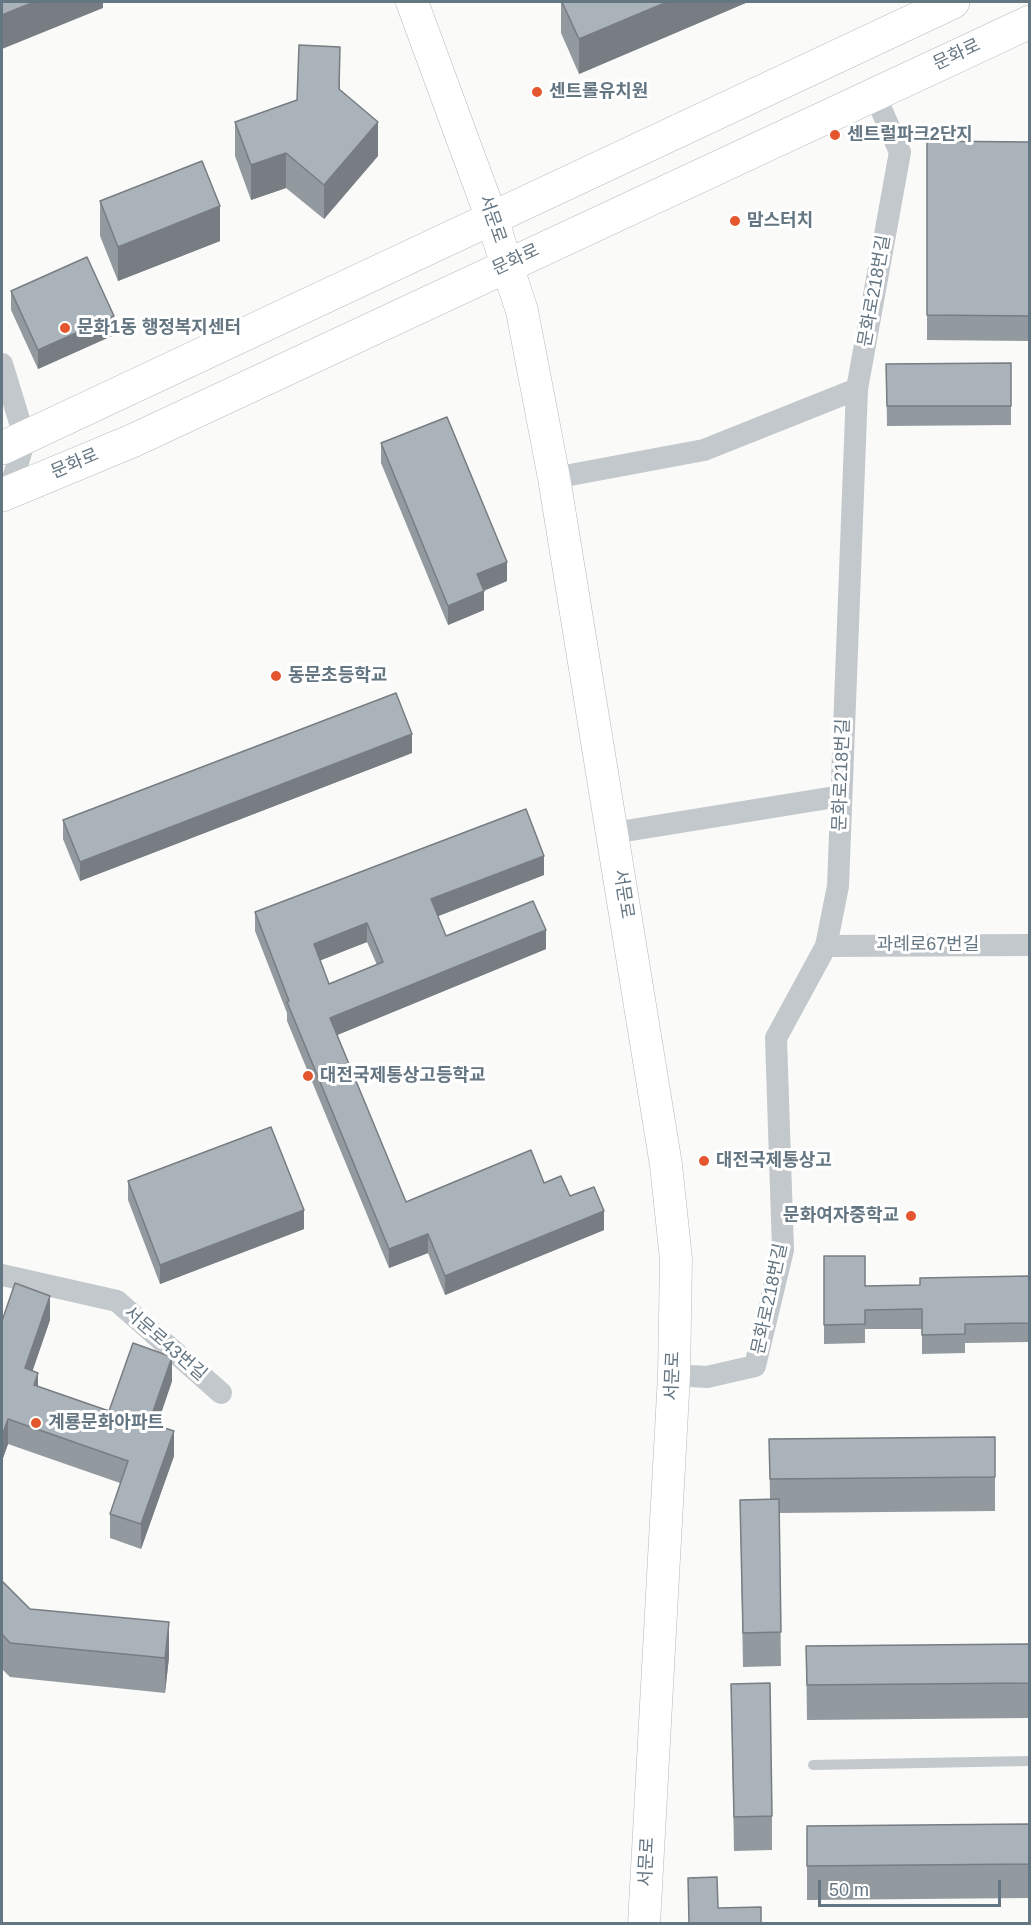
<!DOCTYPE html>
<meta charset="utf-8">
<style>
body{margin:0}
#map{position:relative;width:1031px;height:1925px;overflow:hidden;background:#fafaf8;font-family:Arial,sans-serif}
canvas{display:block}
.frame{position:absolute;inset:0;border:3px solid #657683;pointer-events:none}
.scale{position:absolute;left:818px;top:1880px;width:183px;height:27px;box-sizing:border-box;border:3px solid #657683;border-top:0;padding-left:8px;font-size:18px;line-height:21px;white-space:nowrap;color:#657683;-webkit-text-stroke:4px #fff;paint-order:stroke}
</style>
<div id="map">
<canvas width="1031" height="1925"></canvas>
<div class="frame"></div>
<div class="scale">50 m</div>
</div>
<script>
const ctx = document.querySelector('canvas').getContext('2d');
ctx.lineJoin = 'round';
function stroke(path, color, width, dash) {
  ctx.strokeStyle = color;
  ctx.lineWidth = width;
  ctx.lineCap = dash ? 'butt' : 'round';
  ctx.setLineDash(dash || []);
  ctx.stroke(path);
}
function fill(path, color) {
  ctx.fillStyle = color;
  ctx.fill(path, 'evenodd');
}
function label(font, color, halo, rows, align = 'center') {
  ctx.font = font + ' Arial,"Noto Sans KR",sans-serif';
  ctx.lineWidth = 6;
  ctx.setLineDash([]);
  ctx.textBaseline = 'middle';
  ctx.strokeStyle = halo;
  ctx.fillStyle = color;
  for (const [text, x, y, turn = 0] of rows) {
    ctx.save();
    ctx.translate(x, y);
    ctx.rotate((+turn || 0) * Math.PI / 180);
    ctx.textAlign = isNaN(turn) ? turn : align;
    if (halo) ctx.strokeText(text, 0, 0);
    ctx.fillText(text, 0, 0);
    ctx.restore();
  }
}
const secondary = new Path2D(`
 M 412,2 L 492,219 L 522,311 L 554,478 L 666,1165 L 676,1259 L 674,1375 L 644,1924`);
const primary = new Path2D(`
 M 2,448 L 953,2
 M 2,495 L 132,441 L 1030,22`);
stroke(secondary, '#b3babf', 33);
stroke(primary, '#b5babe', 34);
stroke(new Path2D(`
 M 813,1765 L 1030,1761`), '#c3c8cc', 10);
stroke(new Path2D(`
 M 2,364 L 25,439 L 9,492
 M 554,478 L 704,450 L 857,389
 M 613,833 L 841,796
 M 826,946 L 1030,945
 M 2,1275 L 117,1301 L 221,1393
 M 674,1375 L 707,1377 L 755,1366 L 783,1250 L 776,1038 L 826,946 L 838,886 L 857,389 L 900,152 L 874,93`), '#c3c8cc', 22);
stroke(secondary, '#fff', 32);
stroke(primary, '#fff', 33);
fill(new Path2D(`
 M 561,2 L 748,2 L 579,74 L 561,33 Z
 M 340,90 L 378,156 L 324,219 L 286,188 L 251,200 L 235,156 L 235,122 Z
 M 927,141 L 1029,142 L 1029,341 L 927,340 Z
 M 100,201 L 220,241 L 118,281 L 100,236 Z
 M 11,291 L 114,335 L 38,369 L 11,310 Z
 M 1011,363 L 1011,425 L 887,426 L 886,364 Z
 M 381,443 L 507,581 L 484,591 L 484,610 L 448,625 L 381,463 Z
 M 412,753 L 80,881 L 63,839 L 63,820 Z
 M 544,875 L 437,916 L 446,936 L 546,949 L 337,1035 L 406,1202 L 544,1183 L 570,1196 L 604,1230 L 445,1295 L 428,1253 L 389,1268 L 287,1021 L 287,1013 L 255,931 L 255,912 ZM 367,942 L 377,965 L 329,984 L 320,960 Z
 M 128,1181 L 304,1229 L 160,1284 L 128,1200 Z
 M 824,1256 L 865,1286 L 920,1285 L 1029,1276 L 1029,1342 L 965,1343 L 965,1353 L 922,1354 L 922,1329 L 865,1329 L 865,1343 L 824,1344 Z
 M 50,1320 L 32,1371 L 38,1387 L 109,1411 L 172,1381 L 157,1426 L 174,1456 L 141,1549 L 110,1538 L 110,1514 L 120,1483 L 8,1444 L 2,1461 L 2,1321 Z
 M 995,1437 L 995,1511 L 779,1513 L 781,1666 L 743,1667 L 740,1500 L 770,1499 L 769,1439 Z
 M 2,1581 L 30,1609 L 169,1657 L 165,1693 L 10,1677 L 2,1669 Z
 M 1029,1644 L 1029,1718 L 807,1720 L 806,1646 Z
 M 731,1684 L 772,1816 L 772,1850 L 734,1851 Z
 M 1029,1824 L 1029,1898 L 807,1900 L 807,1826 Z`), '#929a9f');
fill(new Path2D(`
 M 34,2 L 103,2 L 103,8 L 2,49 L 2,15 Z
 M 667,2 L 748,2 L 579,74 L 579,39 Z
 M 340,47 L 340,81 L 339,124 L 339,89 Z
 M 378,122 L 378,156 L 324,219 L 324,185 Z
 M 286,153 L 286,188 L 251,200 L 251,165 Z
 M 220,206 L 220,241 L 118,281 L 118,247 Z
 M 114,316 L 114,335 L 38,369 L 38,350 Z
 M 507,562 L 507,581 L 477,593 L 477,574 Z
 M 484,591 L 484,610 L 448,625 L 448,606 Z
 M 412,734 L 412,753 L 80,881 L 80,862 Z
 M 544,856 L 544,875 L 431,919 L 431,899 Z
 M 367,923 L 367,942 L 314,963 L 314,944 Z
 M 546,930 L 546,949 L 330,1038 L 330,1018 Z
 M 304,1210 L 304,1229 L 160,1284 L 160,1265 Z
 M 604,1211 L 604,1230 L 445,1295 L 445,1276 Z
 M 428,1234 L 428,1253 L 389,1268 L 389,1249 Z
 M 50,1296 L 50,1320 L 25,1393 L 25,1368 Z
 M 172,1357 L 172,1381 L 149,1448 L 149,1423 Z
 M 38,1373 L 38,1398 L 34,1385 Z
 M 8,1419 L 8,1444 L 2,1461 L 2,1436 Z
 M 174,1431 L 174,1456 L 141,1549 L 141,1524 Z
 M 169,1622 L 169,1657 L 165,1693 L 165,1658 Z`), '#777d82');
const building = new Path2D(`
 M 2,2 L 34,2 L 2,15 Z
 M 562,2 L 667,2 L 579,39 Z
 M 299,45 L 340,47 L 339,89 L 378,122 L 324,185 L 286,153 L 251,165 L 235,122 L 297,100 Z
 M 927,141 L 1029,142 L 1029,316 L 927,315 Z
 M 202,161 L 220,206 L 118,247 L 100,201 Z
 M 87,257 L 114,316 L 38,350 L 11,291 Z
 M 1011,363 L 1011,406 L 887,406 L 886,364 Z
 M 447,417 L 507,562 L 477,574 L 484,591 L 448,606 L 381,443 Z
 M 396,693 L 412,734 L 80,862 L 63,820 Z
 M 526,809 L 544,856 L 431,899 L 446,936 L 533,901 L 546,930 L 330,1018 L 406,1202 L 531,1150 L 544,1183 L 561,1176 L 570,1196 L 594,1187 L 604,1211 L 445,1276 L 428,1234 L 389,1249 L 287,1002 L 289,1001 L 255,912 ZM 367,923 L 383,962 L 329,984 L 314,944 Z
 M 271,1127 L 304,1210 L 160,1265 L 128,1181 Z
 M 824,1256 L 865,1256 L 865,1286 L 920,1285 L 920,1278 L 1029,1276 L 1029,1323 L 965,1324 L 965,1334 L 922,1335 L 922,1309 L 865,1310 L 865,1324 L 824,1325 Z
 M 15,1283 L 50,1296 L 25,1368 L 38,1373 L 34,1385 L 109,1411 L 133,1343 L 172,1357 L 149,1423 L 174,1431 L 141,1524 L 110,1514 L 128,1461 L 8,1419 L 2,1436 L 2,1321 Z
 M 995,1437 L 995,1477 L 770,1479 L 769,1439 Z
 M 779,1499 L 781,1632 L 743,1633 L 740,1500 Z
 M 2,1581 L 30,1609 L 169,1622 L 165,1658 L 10,1643 L 2,1634 Z
 M 1029,1644 L 1029,1683 L 807,1685 L 806,1646 Z
 M 770,1683 L 772,1816 L 734,1817 L 731,1684 Z
 M 1029,1824 L 1029,1864 L 807,1866 L 807,1826 Z
 M 717,1877 L 718,1908 L 761,1907 L 761,1923 L 689,1923 L 688,1878 Z`);
fill(building, '#aab3b9');
stroke(building, '#777d82', 1.5);
for (const [x, y, r, color] of [
 [537,92,6,"#e4572e"],
 [835,135,6,"#e4572e"],
 [735,221,6,"#e4572e"],
 [65,328,6,"#e4572e"],
 [276,676,6,"#e4572e"],
 [308,1076,6,"#e4572e"],
 [704,1161,6,"#e4572e"],
 [911,1216,6,"#e4572e"],
 [36,1423,6,"#e4572e"]
]) {
  const dot = new Path2D();
  dot.arc(x, y, r, 0, 2 * Math.PI);
  ctx.fillStyle = color;
  ctx.fill(dot);
  stroke(dot, '#fff', 2);
}
label('18px', '#657683', '#fff', [
 ["문화로",957,55,-25],
 ["서문로",492,219,71],
 ["문화로",516,260,-25],
 ["문화로218번길",875,291,-80],
 ["문화로",75,464,-23],
 ["문화로218번길",842,775,-88],
 ["서문로",623,894,81],
 ["과례로67번길",928,945],
 ["문화로218번길",770,1299,-78],
 ["서문로43번길",165,1344,41],
 ["서문로",673,1376,-88],
 ["서문로",647,1862,-87]
]);
label('bold 18px', '#657683', '#fff', [
 ["센트롤유치원",549,92],
 ["센트럴파크2단지",847,135],
 ["맘스터치",747,221],
 ["문화1동 행정복지센터",77,328],
 ["동문초등학교",288,676],
 ["대전국제통상고등학교",320,1076],
 ["대전국제통상고",716,1161],
 ["문화여자중학교",899,1216,"right"],
 ["계룡문화아파트",48,1423]
], 'left');
</script>
